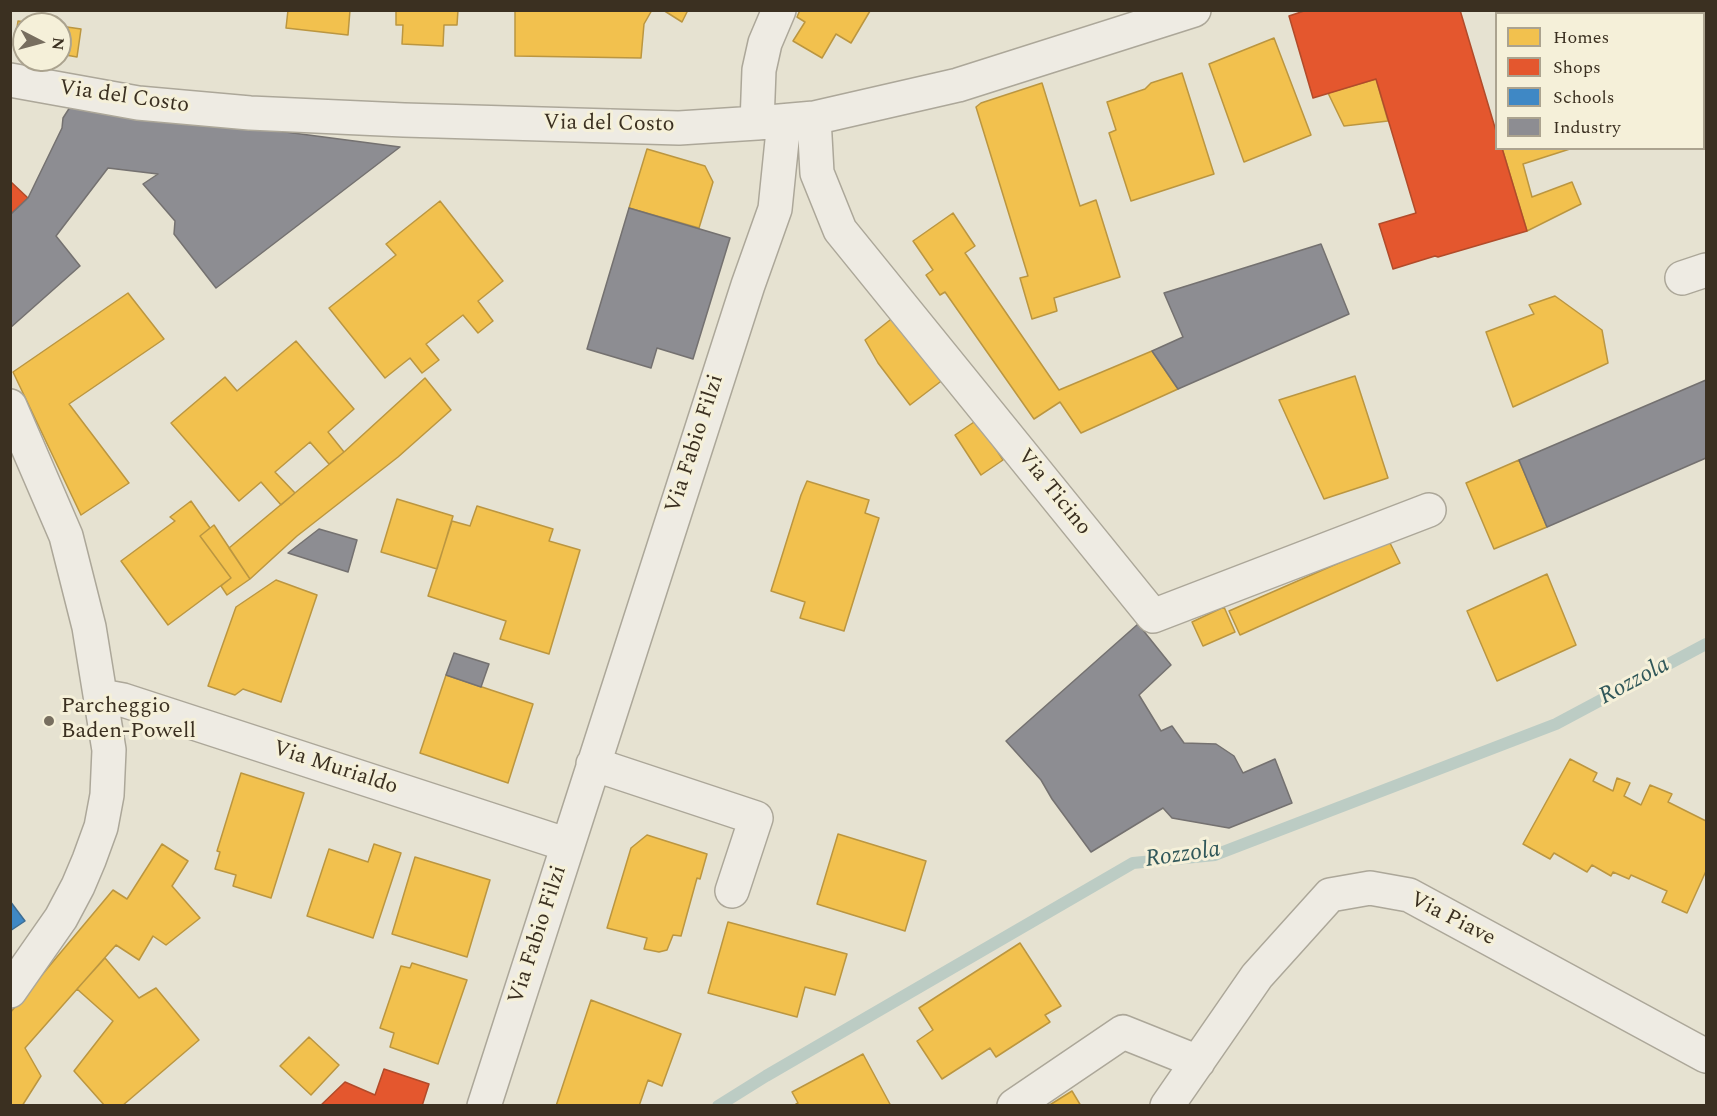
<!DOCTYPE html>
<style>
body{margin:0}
#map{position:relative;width:1717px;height:1116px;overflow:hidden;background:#e6e2d1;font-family:Spectral,serif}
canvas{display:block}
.frame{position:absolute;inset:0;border:12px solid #3b3021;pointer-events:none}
.legend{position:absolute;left:1495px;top:12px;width:210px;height:138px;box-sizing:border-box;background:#f5f0d9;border:2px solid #aba38f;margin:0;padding:8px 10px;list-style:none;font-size:18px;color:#3b3021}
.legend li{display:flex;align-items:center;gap:12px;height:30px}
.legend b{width:30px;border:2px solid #aba38f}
.north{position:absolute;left:12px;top:12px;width:60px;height:60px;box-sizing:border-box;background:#f5f0d9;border:2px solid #aba38f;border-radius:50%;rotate:96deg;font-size:16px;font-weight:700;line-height:24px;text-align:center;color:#3b3021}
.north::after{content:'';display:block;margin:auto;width:21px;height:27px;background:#776e5f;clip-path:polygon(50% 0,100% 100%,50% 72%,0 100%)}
</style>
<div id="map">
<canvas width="1717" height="1116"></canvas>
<div class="frame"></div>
<ul class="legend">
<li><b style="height:16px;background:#f2c14e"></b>Homes</li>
<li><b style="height:16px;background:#e4572e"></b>Shops</li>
<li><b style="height:16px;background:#3f88c5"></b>Schools</li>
<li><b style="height:16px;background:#8d8d92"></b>Industry</li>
</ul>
<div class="north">N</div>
</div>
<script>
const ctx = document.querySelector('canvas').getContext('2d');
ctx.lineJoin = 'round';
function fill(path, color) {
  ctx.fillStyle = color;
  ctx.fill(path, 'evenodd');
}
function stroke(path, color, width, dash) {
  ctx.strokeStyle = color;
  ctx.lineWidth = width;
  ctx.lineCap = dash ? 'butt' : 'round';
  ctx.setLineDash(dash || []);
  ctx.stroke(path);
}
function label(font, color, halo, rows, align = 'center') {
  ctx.font = font + ' Spectral,serif';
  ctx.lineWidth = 6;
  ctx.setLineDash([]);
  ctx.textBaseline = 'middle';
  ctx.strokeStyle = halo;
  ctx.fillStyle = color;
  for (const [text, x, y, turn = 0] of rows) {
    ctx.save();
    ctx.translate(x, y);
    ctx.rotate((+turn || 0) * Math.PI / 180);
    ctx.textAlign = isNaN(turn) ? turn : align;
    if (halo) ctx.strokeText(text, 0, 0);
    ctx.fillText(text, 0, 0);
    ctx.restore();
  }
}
const homes = new Path2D(`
 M 288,10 L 350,10 L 348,35 L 286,28 Z
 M 396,10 L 458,10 L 457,25 L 444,25 L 443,46 L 402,44 L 403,25 L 396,25 Z
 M 515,10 L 652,10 L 644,24 L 641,58 L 515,56 Z
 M 663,10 L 688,10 L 682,22 Z
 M 800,10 L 869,10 L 870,11 L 851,43 L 836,34 L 822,58 L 793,41 L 805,22 L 797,17 Z
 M 1505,10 L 1608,10 L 1598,14 L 1506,14 Z
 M 1678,10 L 1706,10 L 1706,75 L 1704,76 L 1704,14 L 1679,14 Z
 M 18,21 L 42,24 L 24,24 L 24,49 L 14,48 Z
 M 60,26 L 81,29 L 77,57 L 60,54 Z
 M 1274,38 L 1311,135 L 1244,162 L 1209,64 Z
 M 1182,73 L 1214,174 L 1131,201 L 1109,133 L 1116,130 L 1107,102 L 1145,89 L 1151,83 Z
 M 1376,79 L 1388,121 L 1344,126 L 1328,93 Z
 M 1042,83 L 1080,206 L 1096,200 L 1120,277 L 1054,298 L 1057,311 L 1032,319 L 1020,278 L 1028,276 L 976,107 L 981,103 Z
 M 1502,148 L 1573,148 L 1523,164 L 1532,197 L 1572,182 L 1581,204 L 1527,231 Z
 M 647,149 L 705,166 L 713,182 L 699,228 L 629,208 Z
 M 440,201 L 503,281 L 478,301 L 493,321 L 478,333 L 463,315 L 426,344 L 439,360 L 422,373 L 410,358 L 385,378 L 329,308 L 396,255 L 386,244 Z
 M 953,213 L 975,246 L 965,253 L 1059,390 L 1152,351 L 1178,389 L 1081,433 L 1060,402 L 1034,419 L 945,292 L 940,295 L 926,275 L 933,270 L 913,241 Z
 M 128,293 L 164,339 L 69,404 L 129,483 L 81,515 L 13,372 Z
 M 1555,296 L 1602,330 L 1608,363 L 1513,407 L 1486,332 L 1534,314 L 1529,305 Z
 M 895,316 L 944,379 L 910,405 L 878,363 L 865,340 Z
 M 296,341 L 354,409 L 328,432 L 344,452 L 329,464 L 310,442 L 275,472 L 295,493 L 281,505 L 261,482 L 239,501 L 171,423 L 225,377 L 237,391 Z
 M 1355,376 L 1388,478 L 1324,499 L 1279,400 Z
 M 425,378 L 451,410 L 398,457 L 297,536 L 250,579 L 229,548 L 344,452 Z
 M 977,420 L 1003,460 L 981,475 L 955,435 Z
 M 1519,460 L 1547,527 L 1494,549 L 1466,483 Z
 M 807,481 L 869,500 L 865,513 L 879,518 L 844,631 L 800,618 L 805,602 L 771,591 L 801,495 Z
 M 397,499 L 453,516 L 437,569 L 381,552 Z
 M 191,501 L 210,528 L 200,536 L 231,578 L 168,625 L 121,561 L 175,521 L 170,517 Z
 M 477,506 L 553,529 L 549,541 L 580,550 L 549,654 L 500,639 L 506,621 L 428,596 L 452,521 L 470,526 Z
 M 214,525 L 250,579 L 227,595 L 221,586 L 231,578 L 200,536 Z
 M 1389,541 L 1400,563 L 1240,635 L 1229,611 Z
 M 1547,574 L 1576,645 L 1497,681 L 1467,611 Z
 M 276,580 L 317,595 L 281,702 L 243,689 L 235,695 L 208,686 L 236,607 Z
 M 1224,607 L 1235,632 L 1203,646 L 1192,622 Z
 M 446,675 L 533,704 L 508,783 L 420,753 Z
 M 1570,759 L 1597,773 L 1593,781 L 1613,791 L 1617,778 L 1630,783 L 1624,796 L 1641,805 L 1650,785 L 1672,794 L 1668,802 L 1706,821 L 1706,871 L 1687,913 L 1662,902 L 1667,891 L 1631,875 L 1629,879 L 1613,872 L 1611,876 L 1592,865 L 1587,872 L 1554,853 L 1550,859 L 1523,844 Z
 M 241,773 L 304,793 L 271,898 L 233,886 L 236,875 L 215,869 L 220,852 L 217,851 Z
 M 838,834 L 926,861 L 905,931 L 817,904 Z
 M 647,835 L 707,854 L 700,879 L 697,878 L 681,936 L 673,935 L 667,950 L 659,952 L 644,949 L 647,938 L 607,928 L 631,848 Z
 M 162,844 L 188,861 L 172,886 L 200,918 L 166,945 L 153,936 L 139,960 L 116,945 L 25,1048 L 41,1076 L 22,1106 L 10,1106 L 10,1013 L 113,890 L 127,899 Z
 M 374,844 L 401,853 L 373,938 L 307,916 L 329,849 L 368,862 Z
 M 415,857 L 490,880 L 467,957 L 392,934 Z
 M 728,922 L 847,954 L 835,995 L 805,987 L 797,1017 L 708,993 Z
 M 1020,943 L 1061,1006 L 1045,1015 L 1050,1022 L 996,1057 L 990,1048 L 942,1079 L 917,1041 L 933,1030 L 919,1008 Z
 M 105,958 L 139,998 L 156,988 L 199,1040 L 122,1106 L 105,1106 L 74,1071 L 113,1021 L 77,989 Z
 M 412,963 L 467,980 L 438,1064 L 390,1047 L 394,1033 L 380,1028 L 401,966 L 410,968 Z
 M 591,1000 L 681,1034 L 662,1086 L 648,1080 L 639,1106 L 556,1106 Z
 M 309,1037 L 339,1065 L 311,1095 L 280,1066 Z
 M 863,1054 L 891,1106 L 793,1106 L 798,1103 L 792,1092 Z
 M 1072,1091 L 1081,1106 L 1048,1106 Z`);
fill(homes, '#f2c14e');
stroke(homes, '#bb9640', 1.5);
const shops = new Path2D(`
 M 1307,10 L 1460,10 L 1496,131 L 1496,148 L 1502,148 L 1527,231 L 1438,257 L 1435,256 L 1393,269 L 1379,224 L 1416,213 L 1376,79 L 1313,98 L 1289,16 Z
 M 10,181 L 28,198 L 10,215 Z
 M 384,1069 L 429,1084 L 422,1106 L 320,1106 L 345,1082 L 375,1095 Z`);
fill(shops, '#e4572e');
stroke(shops, '#b14b2a', 1.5);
const schools = new Path2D(`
 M 10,901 L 25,921 L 10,931 Z`);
fill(schools, '#3f88c5');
stroke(schools, '#3e6e94', 1.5);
const industry = new Path2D(`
 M 72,104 L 400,147 L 216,288 L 174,234 L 175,221 L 143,184 L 158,174 L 108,168 L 56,236 L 80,266 L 10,328 L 10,215 L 28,198 L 62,128 L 63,118 Z
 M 629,208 L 730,238 L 693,359 L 657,348 L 651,368 L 587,349 Z
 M 1321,244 L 1349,314 L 1178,389 L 1152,351 L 1183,337 L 1164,293 Z
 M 1706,380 L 1706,458 L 1547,527 L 1519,460 Z
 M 319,529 L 357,540 L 348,572 L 288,553 Z
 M 1138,624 L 1171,665 L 1139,695 L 1161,731 L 1172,726 L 1184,743 L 1216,744 L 1234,756 L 1243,773 L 1275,759 L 1292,803 L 1229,828 L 1172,818 L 1163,808 L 1091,852 L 1052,799 L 1041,780 L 1006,741 Z
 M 454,653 L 489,664 L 481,687 L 446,675 Z`);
fill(industry, '#8d8d92');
stroke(industry, '#747170', 1.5);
stroke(new Path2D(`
 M 718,1106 L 766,1076 L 1133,863 L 1215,855 L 1556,724 L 1706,644`), '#bcccc4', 12);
const street = new Path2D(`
 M 10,80 L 138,103 L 250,113 L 404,120 L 679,128 L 757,123 L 814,118 L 958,85 L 1194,10
 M 814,118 L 817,173 L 840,230 L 1153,616 L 1429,510
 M 757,123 L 759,70 L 765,43 L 779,10
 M 1682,278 L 1706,270
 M 10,406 L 66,536 L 89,627 L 109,750 L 107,795 L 101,827 L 89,860 L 78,886 L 61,918 L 10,991
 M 101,696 L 123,700 L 568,845
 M 593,764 L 756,818 L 732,891
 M 484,1106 L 748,285 L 775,209 L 784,121
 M 1014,1106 L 1123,1032 L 1198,1062
 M 1167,1106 L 1257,976 L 1330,895 L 1370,888 L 1409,895 L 1706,1056`);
stroke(street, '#aca799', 36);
stroke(street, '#eeebe3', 33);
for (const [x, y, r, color] of [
 [49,721,6,"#776e5f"]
]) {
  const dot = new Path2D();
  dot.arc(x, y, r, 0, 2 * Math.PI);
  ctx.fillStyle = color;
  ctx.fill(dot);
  stroke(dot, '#f5f0d9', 2);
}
label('22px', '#3b3021', '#f5f0d9', [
 ["Via del Costo",124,98,8],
 ["Via del Costo",609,125,1],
 ["Via Fabio Filzi",696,444,-72],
 ["Via Ticino",1053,493,51],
 ["Via Murialdo",335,769,18],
 ["Via Piave",1452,920,27],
 ["Via Fabio Filzi",539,935,-72]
]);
label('22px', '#3b3021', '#f5f0d9', [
 ["Parcheggio",61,708],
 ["Baden-Powell",61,733]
], 'left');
label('italic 24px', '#31585a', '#f5f0d9', [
 ["Rozzola",1635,682,-28],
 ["Rozzola",1183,856,-8]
]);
</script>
